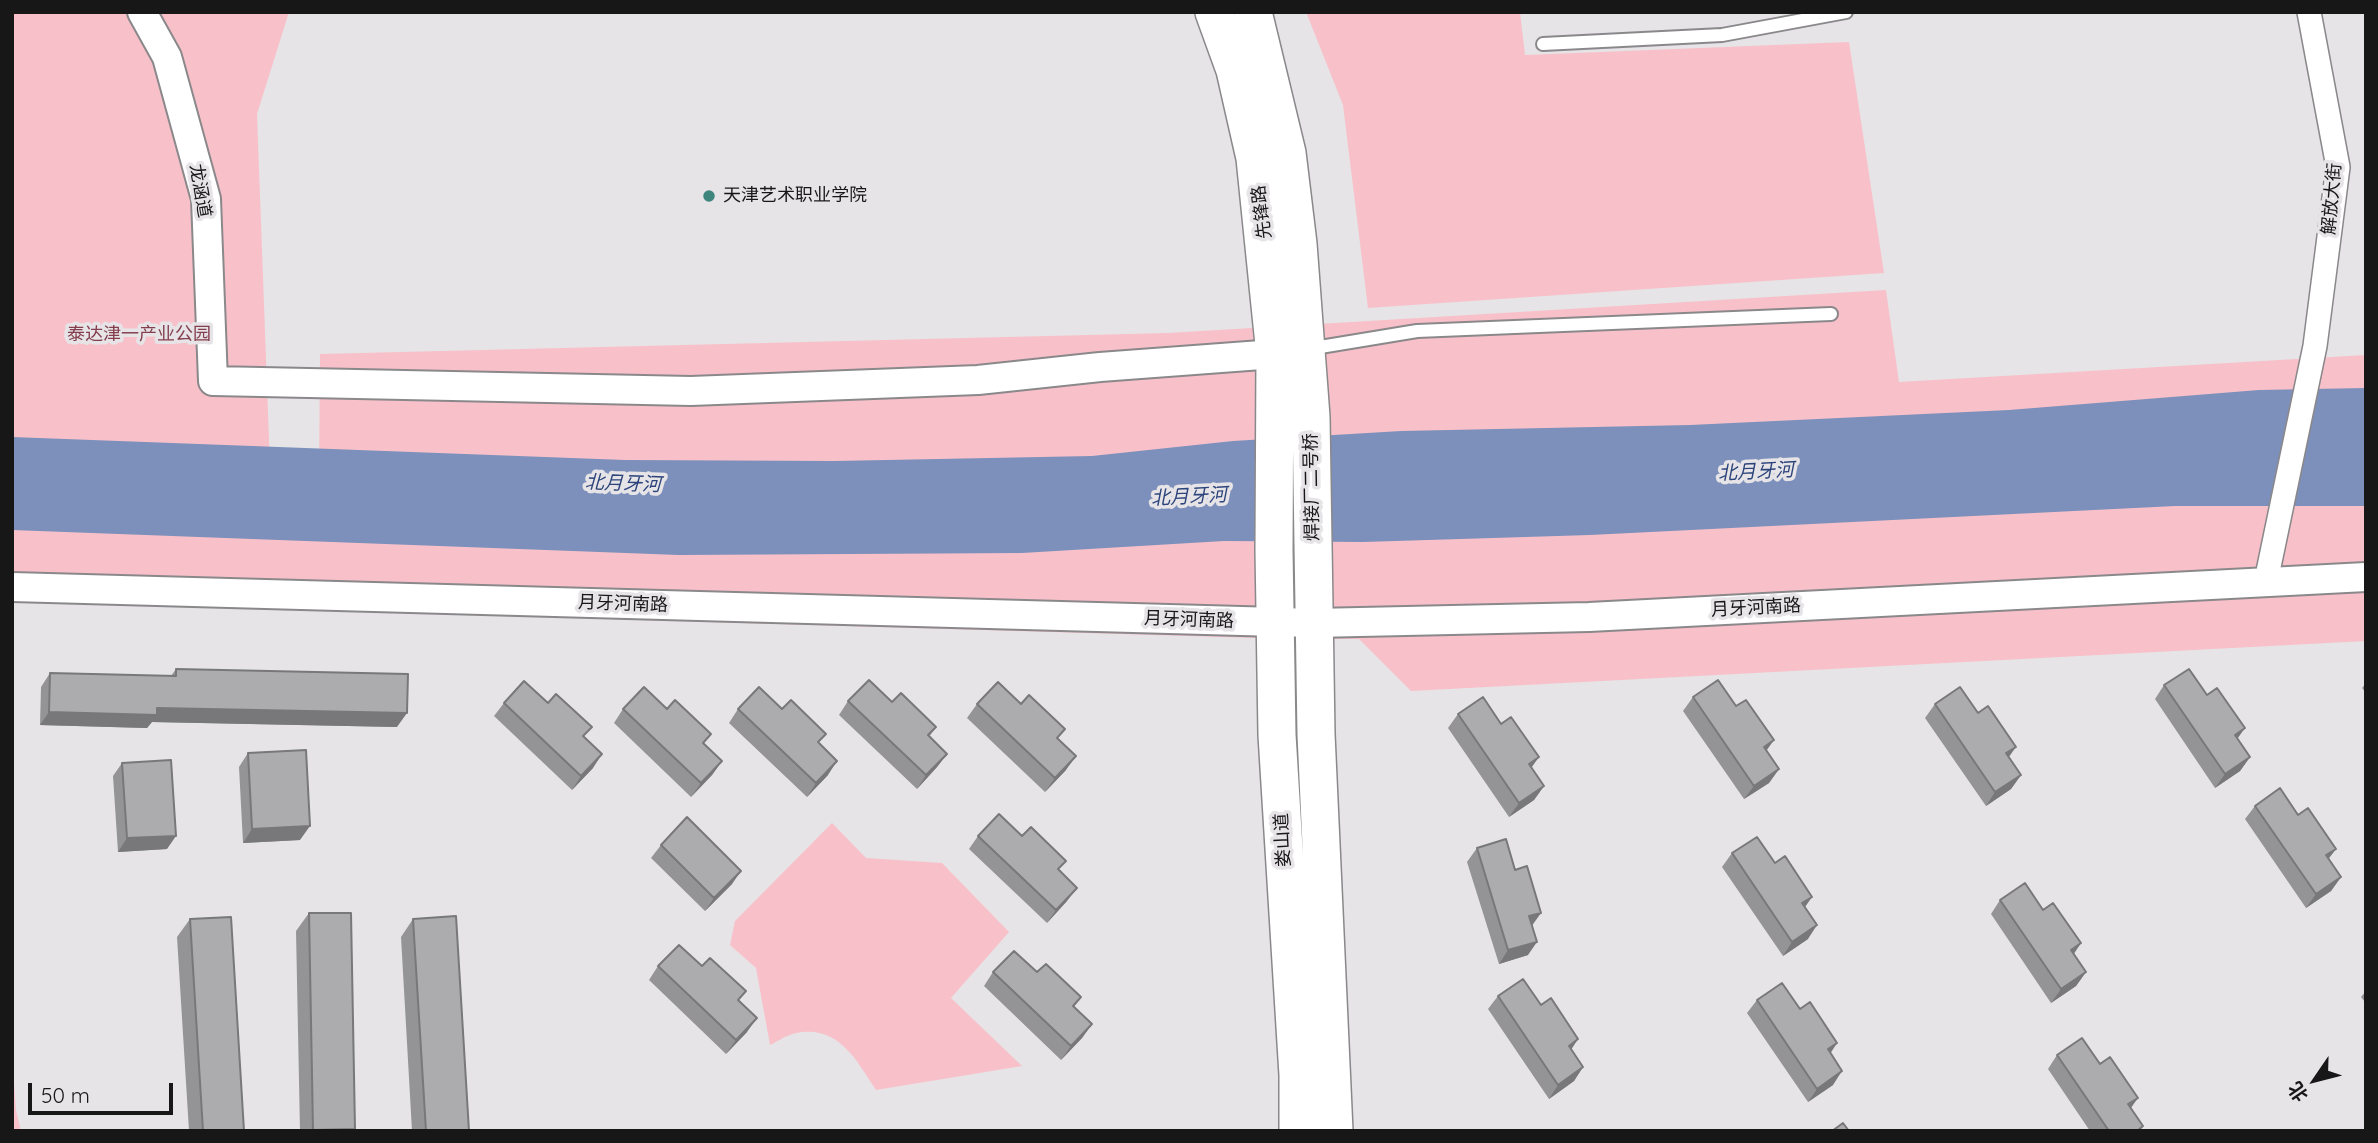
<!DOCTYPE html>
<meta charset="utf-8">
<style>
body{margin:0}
#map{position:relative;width:2378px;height:1143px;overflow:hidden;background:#e6e4e7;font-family:Quicksand,"Noto Sans SC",sans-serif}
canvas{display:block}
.frame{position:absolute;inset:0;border:14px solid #181718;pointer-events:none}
.north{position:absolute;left:2280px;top:1045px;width:70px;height:70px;-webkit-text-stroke:5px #e6e4e7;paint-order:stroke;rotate:235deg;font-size:19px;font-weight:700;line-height:28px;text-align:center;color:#181718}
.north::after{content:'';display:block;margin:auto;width:24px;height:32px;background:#181718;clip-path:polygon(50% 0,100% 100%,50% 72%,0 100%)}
.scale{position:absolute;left:28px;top:1083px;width:145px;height:32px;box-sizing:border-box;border:4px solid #181718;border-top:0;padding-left:9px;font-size:21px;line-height:24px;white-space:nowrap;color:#181718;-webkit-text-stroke:5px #e6e4e7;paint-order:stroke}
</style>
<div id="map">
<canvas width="2378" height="1143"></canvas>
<div class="frame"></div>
<div class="north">北</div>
<div class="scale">50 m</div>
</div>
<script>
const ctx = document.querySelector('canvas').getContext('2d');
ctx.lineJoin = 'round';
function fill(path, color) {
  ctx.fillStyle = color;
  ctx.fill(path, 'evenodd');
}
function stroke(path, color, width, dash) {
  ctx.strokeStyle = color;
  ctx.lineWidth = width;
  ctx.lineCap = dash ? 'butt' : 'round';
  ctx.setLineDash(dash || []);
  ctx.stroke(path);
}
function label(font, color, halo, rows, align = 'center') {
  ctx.font = font + ' Quicksand,"Noto Sans SC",sans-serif';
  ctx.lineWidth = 7;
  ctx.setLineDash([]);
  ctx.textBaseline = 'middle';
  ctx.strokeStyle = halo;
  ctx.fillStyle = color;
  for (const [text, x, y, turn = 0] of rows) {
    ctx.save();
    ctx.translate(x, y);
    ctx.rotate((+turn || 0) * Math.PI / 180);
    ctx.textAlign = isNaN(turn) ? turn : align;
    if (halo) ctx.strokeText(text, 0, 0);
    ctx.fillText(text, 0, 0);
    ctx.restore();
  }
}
fill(new Path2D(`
 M 12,12 L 289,12 L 257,114 L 270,467 L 12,458 Z
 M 1306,12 L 1520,12 L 1525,55 L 1849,42 L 1884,273 L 1368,308 L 1343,105 Z
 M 1886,290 L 1899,382 L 2366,355 L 2366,641 L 1411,691 L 1359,639 L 1290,639 L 469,615 L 12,586 L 12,472 L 319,479 L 320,354 L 1168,333 Z
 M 832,823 L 866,858 L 942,863 L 1009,932 L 951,998 L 1022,1066 L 876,1090 C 856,1060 839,1025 796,1033 C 787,1035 778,1041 770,1045 L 756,968 L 730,945 L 735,921 Z
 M 12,1057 L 16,1110 L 21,1131 L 12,1131 Z`), '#f8c1c9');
fill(new Path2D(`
 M 2366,388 L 2366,506 L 2175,506 L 1590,535 L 1363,542 L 1224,541 L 1022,553 L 679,555 L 12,530 L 12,437 L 625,460 L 835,461 L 1092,456 L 1233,441 L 1401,431 L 1690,425 L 2009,410 L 2259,390 Z`), '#7c90bb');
const service = new Path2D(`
 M 1543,44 L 1722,35 L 1846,12
 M 1308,349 L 1417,331 L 1831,314`);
const minor = new Path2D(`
 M 2266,581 L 2315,346 L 2338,167 L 2309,12`);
const tertiary = new Path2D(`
 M 142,12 L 167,57 L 206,199 L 213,381 L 691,391 L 978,380 L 1100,367 L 1275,354
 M 12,587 L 1314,623 L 1589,617 L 2366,577`);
const primary = new Path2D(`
 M 1214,12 L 1235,70 L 1255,158 L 1275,354 L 1274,550 L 1277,735 L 1298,1075 L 1298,1131
 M 1253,12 L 1287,153 L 1298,244 L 1311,417 L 1316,734 L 1334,1131`);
stroke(service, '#8a888b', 16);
stroke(minor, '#8a888b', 26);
stroke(tertiary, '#8a888b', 32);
stroke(primary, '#8a888b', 40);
stroke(service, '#fff', 12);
stroke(minor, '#fff', 23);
stroke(tertiary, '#fff', 28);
stroke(primary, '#fff', 37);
fill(new Path2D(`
 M 176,669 L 397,727 L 152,722 L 147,728 L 40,725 L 41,687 L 50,673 L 171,676 Z
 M 2366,683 L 2366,693 L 2362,688 Z
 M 2164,685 L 2238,739 L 2250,757 L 2240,771 L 2215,788 L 2155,699 Z
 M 1693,697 L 1736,706 L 1779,769 L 1769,783 L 1744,799 L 1683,711 Z
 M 848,701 L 892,702 L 936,727 L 929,737 L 947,754 L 937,767 L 917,789 L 839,715 Z
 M 504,703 L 585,737 L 593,768 L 572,790 L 494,716 Z
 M 977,704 L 1058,739 L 1066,770 L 1045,792 L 967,718 Z
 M 1935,704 L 1978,713 L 2021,775 L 2011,789 L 1986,806 L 1925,718 Z
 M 623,709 L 667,709 L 722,761 L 712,775 L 691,797 L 614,723 Z
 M 738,709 L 782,709 L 819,744 L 828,775 L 807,797 L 729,723 Z
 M 1458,714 L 1531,768 L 1544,786 L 1534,800 L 1509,817 L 1448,728 Z
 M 248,753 L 300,840 L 243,843 L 239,767 Z
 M 122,763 L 167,849 L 118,852 L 113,776 Z
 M 2255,806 L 2298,815 L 2336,849 L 2328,859 L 2341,877 L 2331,891 L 2306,908 L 2245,819 Z
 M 978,836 L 1059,870 L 1067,901 L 1047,923 L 969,849 Z
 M 661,845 L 732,884 L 705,911 L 651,858 Z
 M 1477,848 L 1528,955 L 1499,964 L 1467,862 Z
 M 1732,853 L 1805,907 L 1808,939 L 1783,956 L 1722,867 Z
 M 2000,900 L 2043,910 L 2081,943 L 2074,954 L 2086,972 L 2076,986 L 2051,1003 L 1991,914 Z
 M 309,913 L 355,1129 L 354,1131 L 300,1131 L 296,931 Z
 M 190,919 L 244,1131 L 189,1131 L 177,937 Z
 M 413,919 L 469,1131 L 412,1131 L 401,937 Z
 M 658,966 L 739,1001 L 747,1032 L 726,1054 L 649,980 Z
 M 993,972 L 1037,972 L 1081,997 L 1074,1007 L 1092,1024 L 1082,1038 L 1061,1060 L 984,986 Z
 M 2366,991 L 2366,1003 L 2361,997 Z
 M 1498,996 L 1571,1049 L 1583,1067 L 1574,1081 L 1549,1099 L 1488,1009 Z
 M 1757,1000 L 1800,1009 L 1837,1043 L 1830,1053 L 1833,1085 L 1808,1102 L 1747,1013 Z
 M 2057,1055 L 2131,1108 L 2143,1126 L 2140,1131 L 2090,1131 L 2048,1069 Z`), '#949496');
fill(new Path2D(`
 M 157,708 L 407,713 L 397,727 L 152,722 L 147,728 L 40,725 L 49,712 Z
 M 2245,728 L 2235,742 L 2235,735 Z
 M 1774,740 L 1764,754 L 1764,747 Z
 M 2016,747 L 2006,761 L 2006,753 Z
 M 602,754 L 593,768 L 572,790 L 581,776 Z
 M 947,754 L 937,767 L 917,789 L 926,775 Z
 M 1076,756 L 1066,770 L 1045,792 L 1055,778 Z
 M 1539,757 L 1529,771 L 1529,764 Z
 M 2250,757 L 2240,771 L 2215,788 L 2225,774 Z
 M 722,761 L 712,775 L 691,797 L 701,783 Z
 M 837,761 L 828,775 L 807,797 L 816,783 Z
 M 1779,769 L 1769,783 L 1744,799 L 1754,786 Z
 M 2021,775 L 2011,789 L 1986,806 L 1995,792 Z
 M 1544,786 L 1534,800 L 1509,817 L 1519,803 Z
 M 310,826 L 300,840 L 243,843 L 252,829 Z
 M 176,836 L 167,849 L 118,852 L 127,838 Z
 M 2336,849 L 2326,862 L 2326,855 Z
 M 741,871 L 732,884 L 705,911 L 714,898 Z
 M 2341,877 L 2331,891 L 2306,908 L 2316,894 Z
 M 1077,888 L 1067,901 L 1047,923 L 1056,910 Z
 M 1812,897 L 1803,910 L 1802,903 Z
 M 1541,913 L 1531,927 L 1529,916 Z
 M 1817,925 L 1808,939 L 1783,956 L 1792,942 Z
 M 1537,942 L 1528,955 L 1499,964 L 1508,950 Z
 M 2081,943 L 2071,957 L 2071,950 Z
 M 2086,972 L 2076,986 L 2051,1003 L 2061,989 Z
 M 757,1018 L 747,1032 L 726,1054 L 736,1040 Z
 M 1092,1024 L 1082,1038 L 1061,1060 L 1071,1046 Z
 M 1578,1039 L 1569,1053 L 1569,1046 Z
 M 1837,1043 L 1828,1057 L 1828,1049 Z
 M 1583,1067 L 1574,1081 L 1549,1099 L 1558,1085 Z
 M 1842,1071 L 1833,1085 L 1808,1102 L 1817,1089 Z
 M 2138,1098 L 2128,1112 L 2128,1104 Z
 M 355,1129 L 354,1131 L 313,1131 L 313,1130 Z`), '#78787a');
const building = new Path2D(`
 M 176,669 L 408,674 L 407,713 L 157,708 L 157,715 L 49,712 L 50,673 L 176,676 Z
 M 2189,669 L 2207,695 L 2217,688 L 2245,728 L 2235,735 L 2250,757 L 2225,774 L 2164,685 Z
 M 869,680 L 892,702 L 901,693 L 936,727 L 928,735 L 947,754 L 926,775 L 848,701 Z
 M 1718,680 L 1736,706 L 1746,700 L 1774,740 L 1764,747 L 1779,769 L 1754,786 L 1693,697 Z
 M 524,681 L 548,703 L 556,694 L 592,727 L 583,736 L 602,754 L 581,776 L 504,703 Z
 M 998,682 L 1021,704 L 1029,695 L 1065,729 L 1057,738 L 1076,756 L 1055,778 L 977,704 Z
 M 644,687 L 667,709 L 675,700 L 711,734 L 703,743 L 722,761 L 701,783 L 623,709 Z
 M 759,687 L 782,709 L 791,700 L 826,734 L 818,742 L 837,761 L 816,783 L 738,709 Z
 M 1960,687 L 1978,713 L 1988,706 L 2016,747 L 2006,753 L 2021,775 L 1995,792 L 1935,704 Z
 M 1483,697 L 1501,724 L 1511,717 L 1539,757 L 1529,764 L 1544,786 L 1519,803 L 1458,714 Z
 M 306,750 L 310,826 L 252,829 L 248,753 Z
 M 171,760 L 176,836 L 127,838 L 122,763 Z
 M 2280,788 L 2298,815 L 2308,808 L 2336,849 L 2326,855 L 2341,877 L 2316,894 L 2255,806 Z
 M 999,814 L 1022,836 L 1031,827 L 1066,861 L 1058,869 L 1077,888 L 1056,910 L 978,836 Z
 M 687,817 L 741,871 L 714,898 L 661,845 Z
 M 1757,837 L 1775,863 L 1785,856 L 1812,897 L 1802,903 L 1817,925 L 1792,942 L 1732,853 Z
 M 1506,839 L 1515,870 L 1527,866 L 1541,913 L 1529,916 L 1537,942 L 1508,950 L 1477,848 Z
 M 2025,883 L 2043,910 L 2053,903 L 2081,943 L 2071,950 L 2086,972 L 2061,989 L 2000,900 Z
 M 309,913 L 351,913 L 355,1129 L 313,1130 Z
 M 12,916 L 13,916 L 12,953 Z
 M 456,916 L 469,1131 L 426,1131 L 413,919 Z
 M 231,917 L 244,1131 L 203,1131 L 190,919 Z
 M 679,945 L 702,966 L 710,958 L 746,991 L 738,1000 L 757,1018 L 736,1040 L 658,966 Z
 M 1014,951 L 1037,972 L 1046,964 L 1081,997 L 1073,1006 L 1092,1024 L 1071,1046 L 993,972 Z
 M 1523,979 L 1541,1005 L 1551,998 L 1578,1039 L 1569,1046 L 1583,1067 L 1558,1085 L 1498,996 Z
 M 1782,983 L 1800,1009 L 1810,1002 L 1837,1043 L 1828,1049 L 1842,1071 L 1817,1089 L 1757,1000 Z
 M 2082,1038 L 2100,1064 L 2110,1057 L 2138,1098 L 2128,1104 L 2143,1126 L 2137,1131 L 2109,1131 L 2057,1055 Z
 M 1843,1123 L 1849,1131 L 1832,1131 Z`);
fill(building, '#acacaf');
stroke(building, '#78787a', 2);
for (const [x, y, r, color] of [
 [709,196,7,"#3e857e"]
]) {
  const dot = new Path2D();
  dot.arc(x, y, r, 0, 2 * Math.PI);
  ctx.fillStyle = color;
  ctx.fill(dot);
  stroke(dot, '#e6e4e7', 2.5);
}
label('18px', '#181718', '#e6e4e7', [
 ["龙涵道",200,191,80],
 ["解放大街",2332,199,-85],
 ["先锋路",1262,212,-97],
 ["焊接厂二号桥",1312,487,-91],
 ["月牙河南路",623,604,2],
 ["月牙河南路",1756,608,-3],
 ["月牙河南路",1189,620,2],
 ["娄山道",1283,840,-93]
]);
label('18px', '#181718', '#e6e4e7', [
 ["天津艺术职业学院",723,196]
], 'left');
label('18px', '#843e4d', '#e6e4e7', [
 ["泰达津一产业公园",139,335]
]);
label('italic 19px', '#2c447b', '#e6e4e7', [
 ["北月牙河",1756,472,-3],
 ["北月牙河",623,484,2],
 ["北月牙河",1189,497,-3]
]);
</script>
